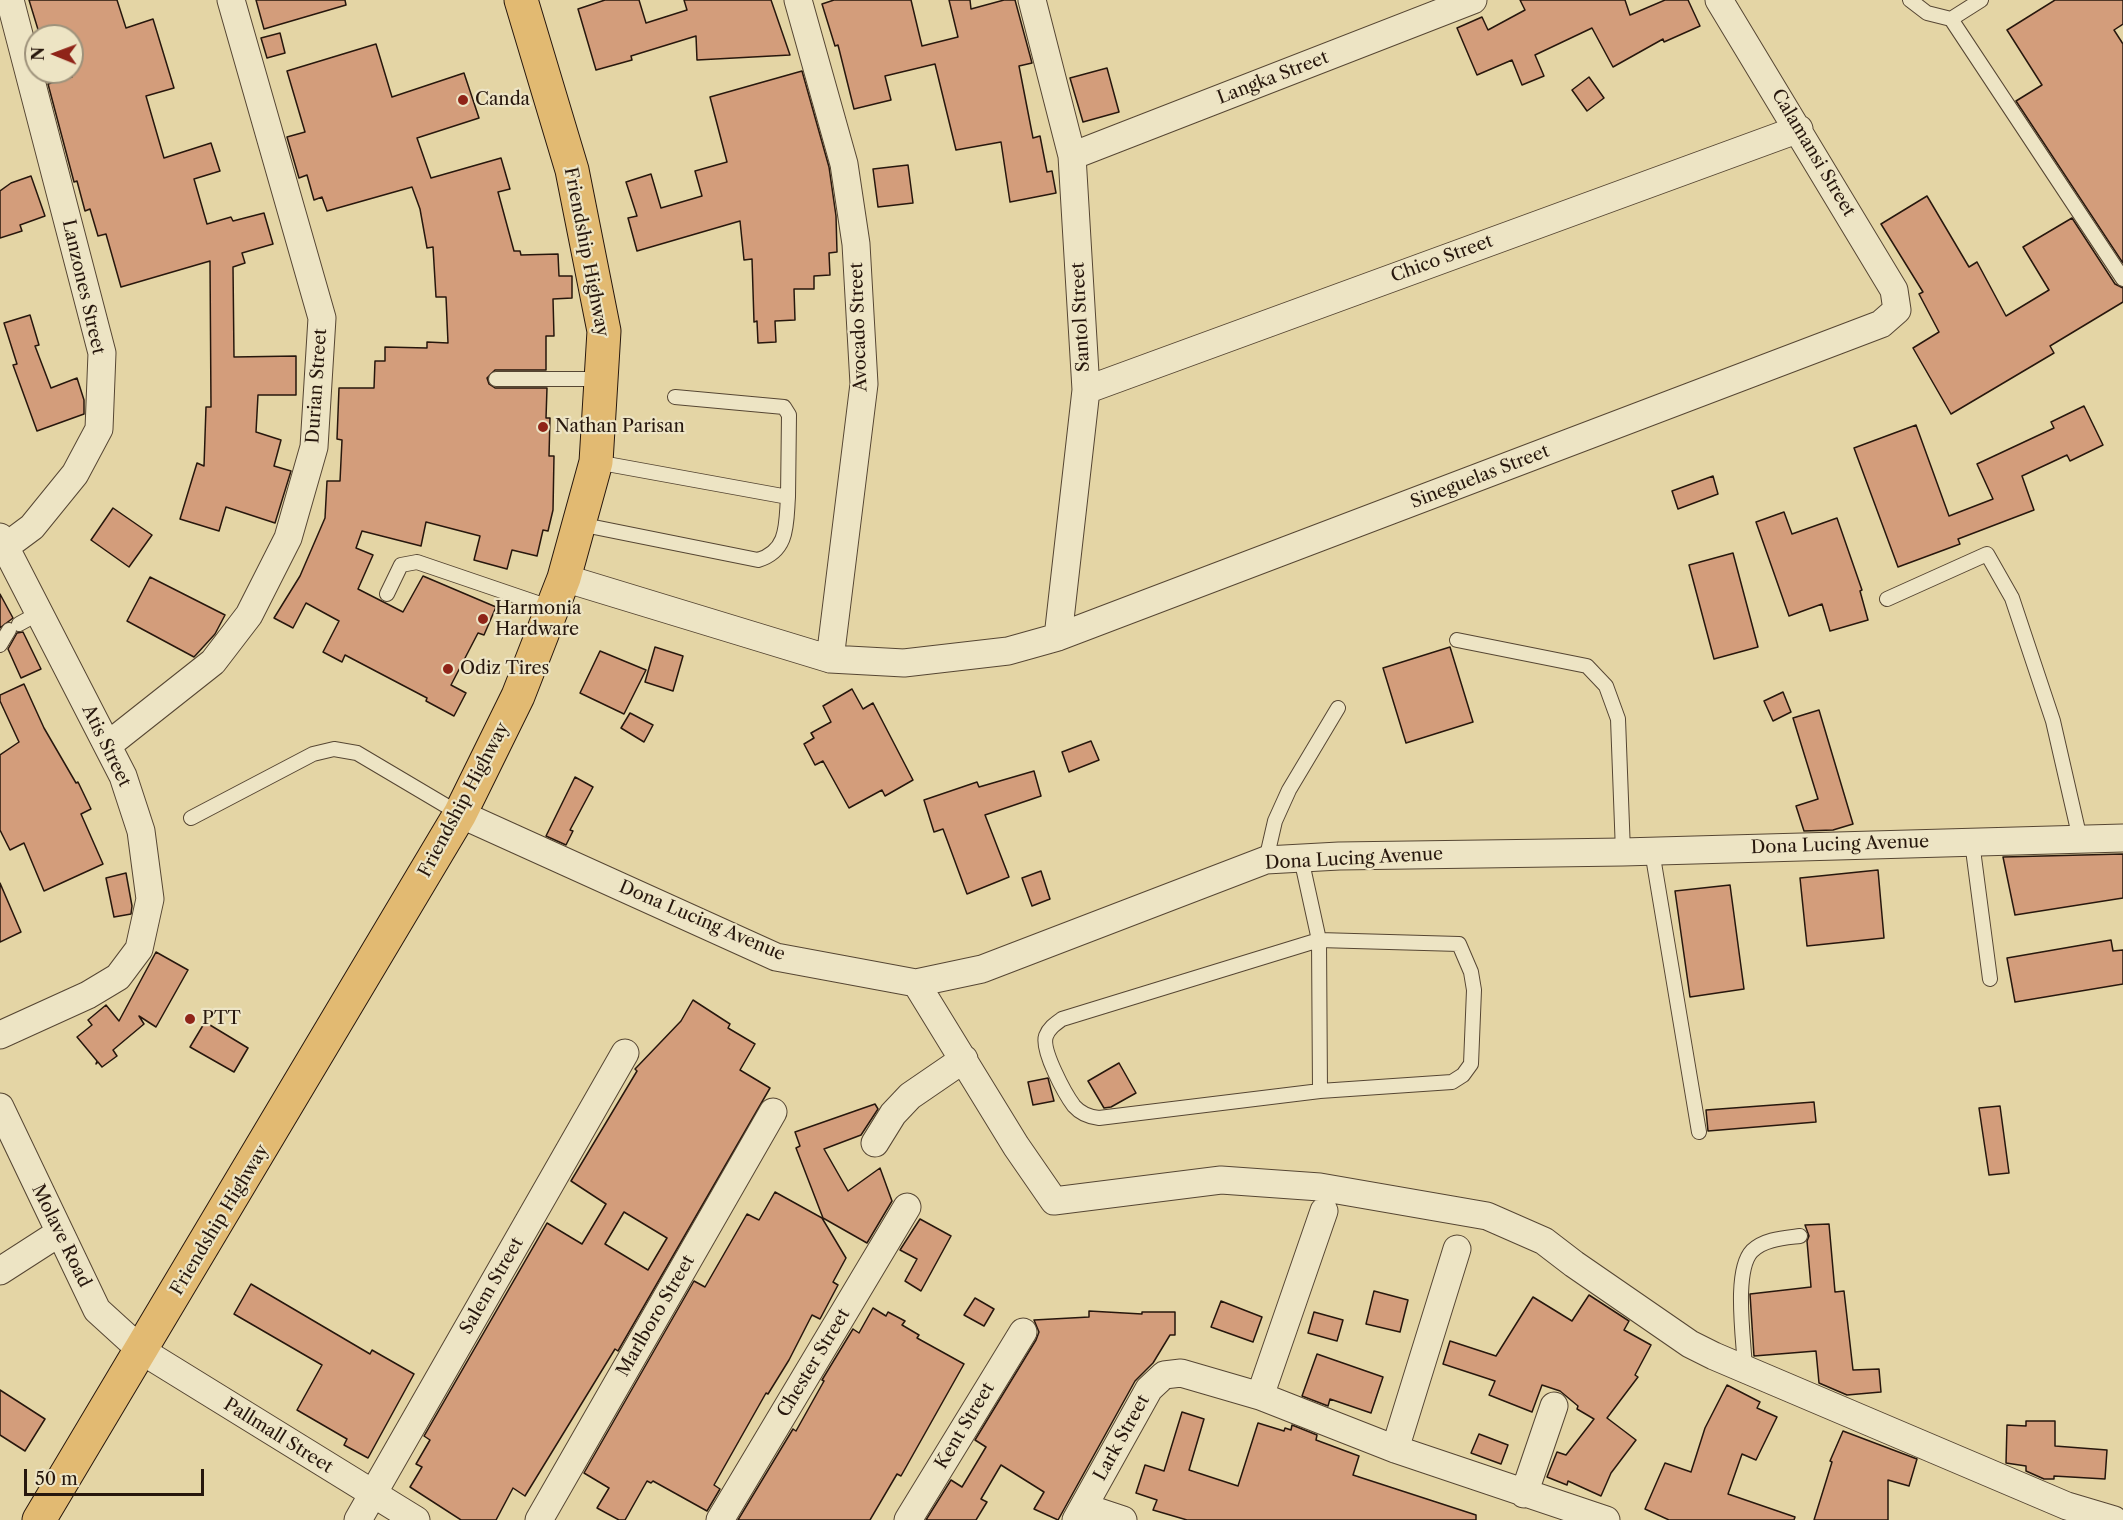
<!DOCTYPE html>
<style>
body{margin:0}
#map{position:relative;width:2123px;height:1520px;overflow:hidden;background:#e4d5a5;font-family:"Libre Caslon Text",serif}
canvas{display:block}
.north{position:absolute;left:24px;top:24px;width:60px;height:60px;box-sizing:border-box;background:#ede4c4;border:2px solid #9e927b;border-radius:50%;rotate:271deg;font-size:16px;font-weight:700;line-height:24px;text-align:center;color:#27170d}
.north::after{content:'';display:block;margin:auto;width:21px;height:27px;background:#8f2418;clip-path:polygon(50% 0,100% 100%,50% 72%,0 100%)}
.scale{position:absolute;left:24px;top:1469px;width:180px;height:27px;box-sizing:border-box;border:3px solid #27170d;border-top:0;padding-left:8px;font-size:18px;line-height:21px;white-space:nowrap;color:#27170d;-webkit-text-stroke:4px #ede4c4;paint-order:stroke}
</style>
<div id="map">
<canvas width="2123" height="1520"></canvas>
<div class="north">N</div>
<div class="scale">50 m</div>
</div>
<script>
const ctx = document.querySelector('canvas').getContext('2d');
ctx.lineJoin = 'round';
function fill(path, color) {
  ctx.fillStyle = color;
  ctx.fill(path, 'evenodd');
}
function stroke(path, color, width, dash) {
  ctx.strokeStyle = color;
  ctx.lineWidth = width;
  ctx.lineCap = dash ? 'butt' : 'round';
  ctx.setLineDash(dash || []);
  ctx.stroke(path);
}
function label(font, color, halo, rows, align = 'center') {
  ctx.font = font + ' "Libre Caslon Text",serif';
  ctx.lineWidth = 4.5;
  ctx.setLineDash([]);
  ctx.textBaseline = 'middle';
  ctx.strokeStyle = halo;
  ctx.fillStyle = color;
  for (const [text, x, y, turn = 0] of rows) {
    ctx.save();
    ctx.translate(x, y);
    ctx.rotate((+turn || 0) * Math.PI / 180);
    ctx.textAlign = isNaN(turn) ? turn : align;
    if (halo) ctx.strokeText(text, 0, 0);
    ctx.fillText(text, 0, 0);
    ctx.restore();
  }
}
const building = new Path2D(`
 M 29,0 L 117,0 L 126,28 L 153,19 L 174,88 L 146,96 L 164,158 L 211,143 L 220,171 L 194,179 L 207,224 L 231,217 L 233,221 L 264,213 L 273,244 L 242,253 L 245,263 L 233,267 L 234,357 L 296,356 L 296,395 L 258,395 L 256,432 L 281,440 L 274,466 L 291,471 L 275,523 L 226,507 L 219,531 L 180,519 L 197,463 L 204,466 L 206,407 L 211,407 L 210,261 L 121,287 L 106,234 L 98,236 L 90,209 L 85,211 L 77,181 L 74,182 L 48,84 L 72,77 L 72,36 L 40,36 Z
 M 256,0 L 345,0 L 346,5 L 264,29 Z
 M 605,0 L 639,0 L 646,23 L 687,10 L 684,0 L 771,0 L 790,55 L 697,60 L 696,36 L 631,56 L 632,60 L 596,70 L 578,9 Z
 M 834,0 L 911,0 L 922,46 L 958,37 L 949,0 L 970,0 L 971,9 L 1004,0 L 1015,0 L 1032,63 L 1019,66 L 1033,138 L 1040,136 L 1047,172 L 1052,171 L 1056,193 L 1010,202 L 1001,142 L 956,150 L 935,64 L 885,76 L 891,100 L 854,109 L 838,45 L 835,46 L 822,4 Z
 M 1520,0 L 1625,0 L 1630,15 L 1665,0 L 1688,0 L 1700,26 L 1664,42 L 1663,39 L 1613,67 L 1592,28 L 1535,55 L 1544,76 L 1522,85 L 1512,60 L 1477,75 L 1457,28 L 1482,17 L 1488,30 L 1525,10 Z
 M 2055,0 L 2123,0 L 2123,24 L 2114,30 L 2123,44 L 2123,263 L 2016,101 L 2042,85 L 2007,30 Z
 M 280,33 L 285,53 L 267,58 L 261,38 Z
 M 376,44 L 392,97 L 464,73 L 479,118 L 417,138 L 431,178 L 501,158 L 510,189 L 498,192 L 514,251 L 520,251 L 521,255 L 558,254 L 559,276 L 572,276 L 572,298 L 553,299 L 554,336 L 546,336 L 546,370 L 495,370 L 487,378 L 489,384 L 495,388 L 547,388 L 546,418 L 550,418 L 549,456 L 554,456 L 553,510 L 548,531 L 543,530 L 537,556 L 512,550 L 507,569 L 474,560 L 480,536 L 426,522 L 421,546 L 362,531 L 356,548 L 373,555 L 358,589 L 403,612 L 423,576 L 496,607 L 484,635 L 478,633 L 451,685 L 466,693 L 454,716 L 426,701 L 427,698 L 345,655 L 342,662 L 323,652 L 339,621 L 306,603 L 293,628 L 274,618 L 300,576 L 325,518 L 327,481 L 340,481 L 342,440 L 337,439 L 339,388 L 374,388 L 375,361 L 385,361 L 385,347 L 427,348 L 427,342 L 448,343 L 446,297 L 436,297 L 433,247 L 427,248 L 420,209 L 412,187 L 327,211 L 322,197 L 314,200 L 307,175 L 299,178 L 287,137 L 305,132 L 287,71 Z
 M 1107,68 L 1119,112 L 1083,122 L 1070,78 Z
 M 802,71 L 829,167 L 836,216 L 837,252 L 829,253 L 830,275 L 814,276 L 814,289 L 794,289 L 795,320 L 775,321 L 776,342 L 758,343 L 757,321 L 754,322 L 752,259 L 744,260 L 740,221 L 637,251 L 628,218 L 637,216 L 626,182 L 651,174 L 661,208 L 702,196 L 695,171 L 727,162 L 710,97 Z
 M 1589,77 L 1604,98 L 1587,111 L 1572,90 Z
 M 908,165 L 913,203 L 878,207 L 873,169 Z
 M 31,176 L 45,216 L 20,225 L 22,231 L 0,238 L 0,191 L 11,183 Z
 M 1927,196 L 1969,267 L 1977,262 L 2006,316 L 2049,290 L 2023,247 L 2072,218 L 2115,284 L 2123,288 L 2123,302 L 2050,346 L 2054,353 L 1951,414 L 1913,348 L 1939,332 L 1919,294 L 1923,292 L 1881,224 Z
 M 30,315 L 39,345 L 35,346 L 51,388 L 77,378 L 84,400 L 84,414 L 37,431 L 13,365 L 17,364 L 4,323 Z
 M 2084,406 L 2103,445 L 2070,461 L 2067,455 L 2022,476 L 2034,510 L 1958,539 L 1960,544 L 1898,567 L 1854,448 L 1916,425 L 1949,516 L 1993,499 L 1977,464 L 2054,428 L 2051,422 Z
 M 1713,476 L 1718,494 L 1678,509 L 1672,491 Z
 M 113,508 L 152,535 L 129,567 L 91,540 Z
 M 1784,512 L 1792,534 L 1837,518 L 1862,590 L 1860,591 L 1868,620 L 1830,631 L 1822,604 L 1789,616 L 1756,522 Z
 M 1733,553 L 1758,647 L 1714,659 L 1689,565 Z
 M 150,577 L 225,615 L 215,634 L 194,657 L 127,621 Z
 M 0,594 L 13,618 L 0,628 Z
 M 23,632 L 41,669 L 21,678 L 8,649 L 17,633 Z
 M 655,647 L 683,656 L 673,691 L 645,682 Z
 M 1450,647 L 1473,722 L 1406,743 L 1383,668 Z
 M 600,651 L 646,670 L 624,714 L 580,693 Z
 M 24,684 L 44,728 L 76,783 L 78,782 L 91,809 L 81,814 L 103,864 L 44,891 L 24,843 L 10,850 L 0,830 L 0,755 L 19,742 L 0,701 L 0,695 Z
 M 852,689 L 863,709 L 873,703 L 913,780 L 885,796 L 882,790 L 849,808 L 823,761 L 815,765 L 804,744 L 814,738 L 811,733 L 831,722 L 823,706 Z
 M 1783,692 L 1791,712 L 1773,721 L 1764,701 Z
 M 1819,710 L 1853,824 L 1833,830 L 1804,831 L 1796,806 L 1818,799 L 1793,718 Z
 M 630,713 L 653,725 L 644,742 L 621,728 Z
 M 1091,741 L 1099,760 L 1069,772 L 1062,752 Z
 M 1034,771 L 1041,796 L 985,815 L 1009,877 L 967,894 L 943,829 L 934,832 L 924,800 L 977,782 L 979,787 Z
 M 575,777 L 593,787 L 570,830 L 573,831 L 566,845 L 546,836 Z
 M 2123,854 L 2123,898 L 2015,915 L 2003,857 Z
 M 1878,870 L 1884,938 L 1807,946 L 1800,878 Z
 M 1041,871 L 1050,899 L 1032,906 L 1022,878 Z
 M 126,873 L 132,906 L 131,914 L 114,917 L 106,878 Z
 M 0,883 L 21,932 L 0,942 Z
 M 1730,885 L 1744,989 L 1690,997 L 1675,891 Z
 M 2111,940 L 2113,951 L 2123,950 L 2123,984 L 2015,1002 L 2007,958 Z
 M 156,952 L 188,970 L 156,1027 L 139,1016 L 144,1024 L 113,1050 L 117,1056 L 102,1067 L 98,1062 L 96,1064 L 97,1061 L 77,1037 L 92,1025 L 88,1020 L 106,1005 L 119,1021 Z
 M 693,1000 L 730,1024 L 728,1028 L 755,1044 L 740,1070 L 770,1088 L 618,1351 L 615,1349 L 525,1496 L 513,1488 L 496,1520 L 461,1520 L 410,1487 L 422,1467 L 416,1464 L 430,1440 L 424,1436 L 547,1223 L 582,1244 L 606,1204 L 571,1181 L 637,1071 L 635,1069 L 681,1021 ZM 624,1212 L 667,1238 L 648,1270 L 605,1244 Z
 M 205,1022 L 248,1048 L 234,1072 L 190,1047 Z
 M 1119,1063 L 1136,1093 L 1111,1107 L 1104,1108 L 1088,1081 Z
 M 1048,1078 L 1054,1101 L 1033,1105 L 1028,1082 Z
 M 1814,1102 L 1816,1122 L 1708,1131 L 1706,1110 Z
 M 875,1104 L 878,1109 L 861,1135 L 824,1149 L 848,1191 L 880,1168 L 892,1201 L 867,1243 L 823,1218 L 796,1148 L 800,1146 L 795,1132 Z
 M 2000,1106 L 2009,1173 L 1989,1175 L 1979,1108 Z
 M 775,1192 L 822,1218 L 846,1258 L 833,1282 L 838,1285 L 820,1319 L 812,1315 L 789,1360 L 768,1394 L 766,1393 L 714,1485 L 720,1489 L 707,1511 L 653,1481 L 651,1483 L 647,1481 L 625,1520 L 619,1520 L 597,1508 L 609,1488 L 584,1473 L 694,1281 L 705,1287 L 747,1214 L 759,1220 Z
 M 920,1219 L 951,1236 L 921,1291 L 905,1281 L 917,1259 L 900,1250 Z
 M 1829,1224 L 1835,1292 L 1844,1291 L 1853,1370 L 1879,1369 L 1881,1392 L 1847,1395 L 1819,1383 L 1816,1351 L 1754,1356 L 1750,1294 L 1811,1287 L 1807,1241 L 1809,1236 L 1805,1225 Z
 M 251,1284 L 370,1354 L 372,1350 L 414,1374 L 368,1458 L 344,1445 L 347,1439 L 297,1410 L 322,1365 L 234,1314 Z
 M 1374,1291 L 1408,1300 L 1400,1332 L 1366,1324 Z
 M 1589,1295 L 1629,1321 L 1624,1330 L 1651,1345 L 1635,1375 L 1638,1377 L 1607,1418 L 1636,1440 L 1611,1473 L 1601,1496 L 1568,1481 L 1567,1485 L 1547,1477 L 1557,1452 L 1566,1455 L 1594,1419 L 1577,1409 L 1578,1406 L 1560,1391 L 1542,1385 L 1532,1412 L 1489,1395 L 1495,1381 L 1443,1364 L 1450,1341 L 1496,1356 L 1533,1297 L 1572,1321 Z
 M 975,1298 L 994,1309 L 984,1326 L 964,1315 Z
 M 1221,1301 L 1262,1317 L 1253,1342 L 1211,1327 Z
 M 873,1308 L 886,1316 L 888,1312 L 905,1321 L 902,1325 L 919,1335 L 917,1338 L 964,1364 L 901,1476 L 897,1474 L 870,1520 L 738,1520 L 793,1429 L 796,1431 L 824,1381 L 822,1380 L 853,1329 L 859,1333 Z
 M 1089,1311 L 1142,1314 L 1142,1312 L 1175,1312 L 1175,1335 L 1170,1335 L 1153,1363 L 1135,1381 L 1058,1520 L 1034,1509 L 1044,1492 L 1001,1465 L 981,1499 L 987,1502 L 976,1520 L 926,1520 L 951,1480 L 962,1487 L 986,1447 L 975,1440 L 1036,1340 L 1039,1332 L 1034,1320 L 1089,1317 Z
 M 1314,1312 L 1343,1320 L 1337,1341 L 1308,1333 Z
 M 1317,1354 L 1383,1377 L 1371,1413 L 1330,1399 L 1328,1406 L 1302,1396 Z
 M 1727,1385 L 1760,1402 L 1757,1408 L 1777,1417 L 1756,1460 L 1742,1454 L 1728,1494 L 1795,1517 L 1794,1520 L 1669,1520 L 1645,1509 L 1665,1463 L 1691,1472 L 1705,1428 Z
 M 0,1390 L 45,1419 L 25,1451 L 0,1435 Z
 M 1182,1412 L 1204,1419 L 1189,1470 L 1238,1486 L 1258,1423 L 1284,1431 L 1285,1428 L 1291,1430 L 1292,1425 L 1317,1435 L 1316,1440 L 1359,1456 L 1353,1475 L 1476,1515 L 1476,1520 L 1187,1520 L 1153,1510 L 1157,1500 L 1136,1493 L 1145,1465 L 1164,1471 Z
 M 2026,1421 L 2055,1421 L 2055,1446 L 2107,1450 L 2105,1479 L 2054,1476 L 2054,1479 L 2044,1479 L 2026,1471 L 2026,1466 L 2006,1463 L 2007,1425 L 2026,1426 Z
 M 1843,1431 L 1917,1459 L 1909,1486 L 1888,1480 L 1888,1520 L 1814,1520 L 1832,1462 L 1830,1461 Z
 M 1479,1434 L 1508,1445 L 1501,1464 L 1471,1453 Z`);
fill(building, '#d39d7b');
stroke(building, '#27170d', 1.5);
const service = new Path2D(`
 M 1910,0 L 1927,13 L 1951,19 L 2123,279
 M 1951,19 L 1981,0
 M 496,379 L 602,379
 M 675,397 L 784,407 L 789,415 L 788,497
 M 579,524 L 758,560 C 789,551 786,523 788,497 L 596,462
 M 387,594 L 401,565 L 417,562 L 552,608
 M 1887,599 L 1987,554 L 2012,598 L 2053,721 L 2080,839
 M 19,624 L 39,613
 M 1457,640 L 1587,666 L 1606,686 L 1618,719 L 1623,852
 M 0,645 L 9,630
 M 191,818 L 313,754 L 334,749 L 357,753 L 460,814
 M 1972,842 L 1990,979
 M 1652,851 L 1699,1132
 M 1301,858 L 1319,940 L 1062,1019 C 1055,1024 1049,1028 1046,1036 C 1041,1050 1065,1094 1074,1106 C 1081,1114 1089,1117 1099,1118 L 1320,1091 L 1452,1082 L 1463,1075 L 1471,1064 L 1474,990 L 1471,972 L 1459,944 L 1319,940 L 1320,1091
 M 1266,860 L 1275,821 L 1289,790 L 1338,708
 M 1745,1369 C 1744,1341 1733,1271 1752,1251 C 1764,1239 1784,1238 1800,1236`);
const minor = new Path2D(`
 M 798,0 L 844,164 L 856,244 L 864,384 L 830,659
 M 1032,0 L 1072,156 L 1086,390 L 1058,637
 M 1072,156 L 1473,0
 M 1086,390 L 1799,129
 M 0,537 L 123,776 L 141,831 L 150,899 L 139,949 L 118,977 L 88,995 L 0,1035
 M 5,547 L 32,527 L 75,474 L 99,429 L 102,353 L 10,0
 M 564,578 L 830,659 L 904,663 L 1008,651 L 1058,637 L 1881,324 L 1897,310 L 1894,290 L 1719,0
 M 108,745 L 213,662 L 249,615 L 288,538 L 314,447 L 322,318 L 231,0
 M 460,814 L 776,957 L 916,983 L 982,969 L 1266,860 L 1339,856 L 1623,852 L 2123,838
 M 916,983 L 1016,1146 L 1054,1201 L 1221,1180 L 1320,1187 L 1487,1216 L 1544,1241 L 1574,1264 L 1690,1344 L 1714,1356 L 2067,1506 L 2114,1520
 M 0,1107 L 97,1310 L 142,1351 L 416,1520
 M 875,1143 L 893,1114 L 910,1096 L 964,1059
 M 0,1271 L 59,1233
 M 1260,1396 L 1324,1211
 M 1395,1449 L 1457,1249
 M 1524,1494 L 1554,1406
 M 1084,1507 L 1123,1520
 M 358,1520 L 625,1053
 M 539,1520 L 773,1112
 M 720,1520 L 907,1207
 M 908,1520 L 1023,1332
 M 1076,1520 L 1149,1389 L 1164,1375 L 1181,1373 L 1260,1396 L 1395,1449 L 1606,1520`);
const primary = new Path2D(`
 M 39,1520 L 460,814 L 518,696 L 564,578 L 596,462 L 604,331 L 572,170 L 521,0`);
stroke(service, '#564633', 16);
stroke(minor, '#564633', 29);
stroke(primary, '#27170d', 35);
stroke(service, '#ede4c4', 14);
stroke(minor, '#ede4c4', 27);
stroke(primary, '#e2ba72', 33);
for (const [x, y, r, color] of [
 [463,100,6,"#8f2418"],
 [543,427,6,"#8f2418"],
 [483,619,6,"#8f2418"],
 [448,669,6,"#8f2418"],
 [190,1019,6,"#8f2418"]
]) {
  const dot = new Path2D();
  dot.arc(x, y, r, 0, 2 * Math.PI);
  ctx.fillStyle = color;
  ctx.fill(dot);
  stroke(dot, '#ede4c4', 2);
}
label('18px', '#27170d', '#ede4c4', [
 ["Langka Street",1273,78,-21],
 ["Calamansi Street",1813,153,59],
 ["Friendship Highway",586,252,79],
 ["Chico Street",1442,259,-20],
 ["Lanzones Street",83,287,77],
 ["Santol Street",1081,317,-93],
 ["Avocado Street",859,327,-92],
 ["Durian Street",317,386,-86],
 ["Sineguelas Street",1480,477,-21],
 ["Atis Street",106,746,64],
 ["Friendship Highway",464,800,-62],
 ["Dona Lucing Avenue",1840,845,-2],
 ["Dona Lucing Avenue",1354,859,-3],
 ["Dona Lucing Avenue",702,921,23],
 ["Friendship Highway",220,1220,-59],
 ["Molave Road",61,1236,64],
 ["Salem Street",492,1286,-60],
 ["Marlboro Street",656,1316,-60],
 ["Chester Street",814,1363,-59],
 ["Kent Street",965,1426,-59],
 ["Pallmall Street",278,1436,32],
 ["Lark Street",1122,1438,-61]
]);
label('18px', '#27170d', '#ede4c4', [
 ["Canda",475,100],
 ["Nathan Parisan",555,427],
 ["Harmonia",495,609],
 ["Hardware",495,630],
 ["Odiz Tires",460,669],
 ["PTT",202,1019]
], 'left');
</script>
